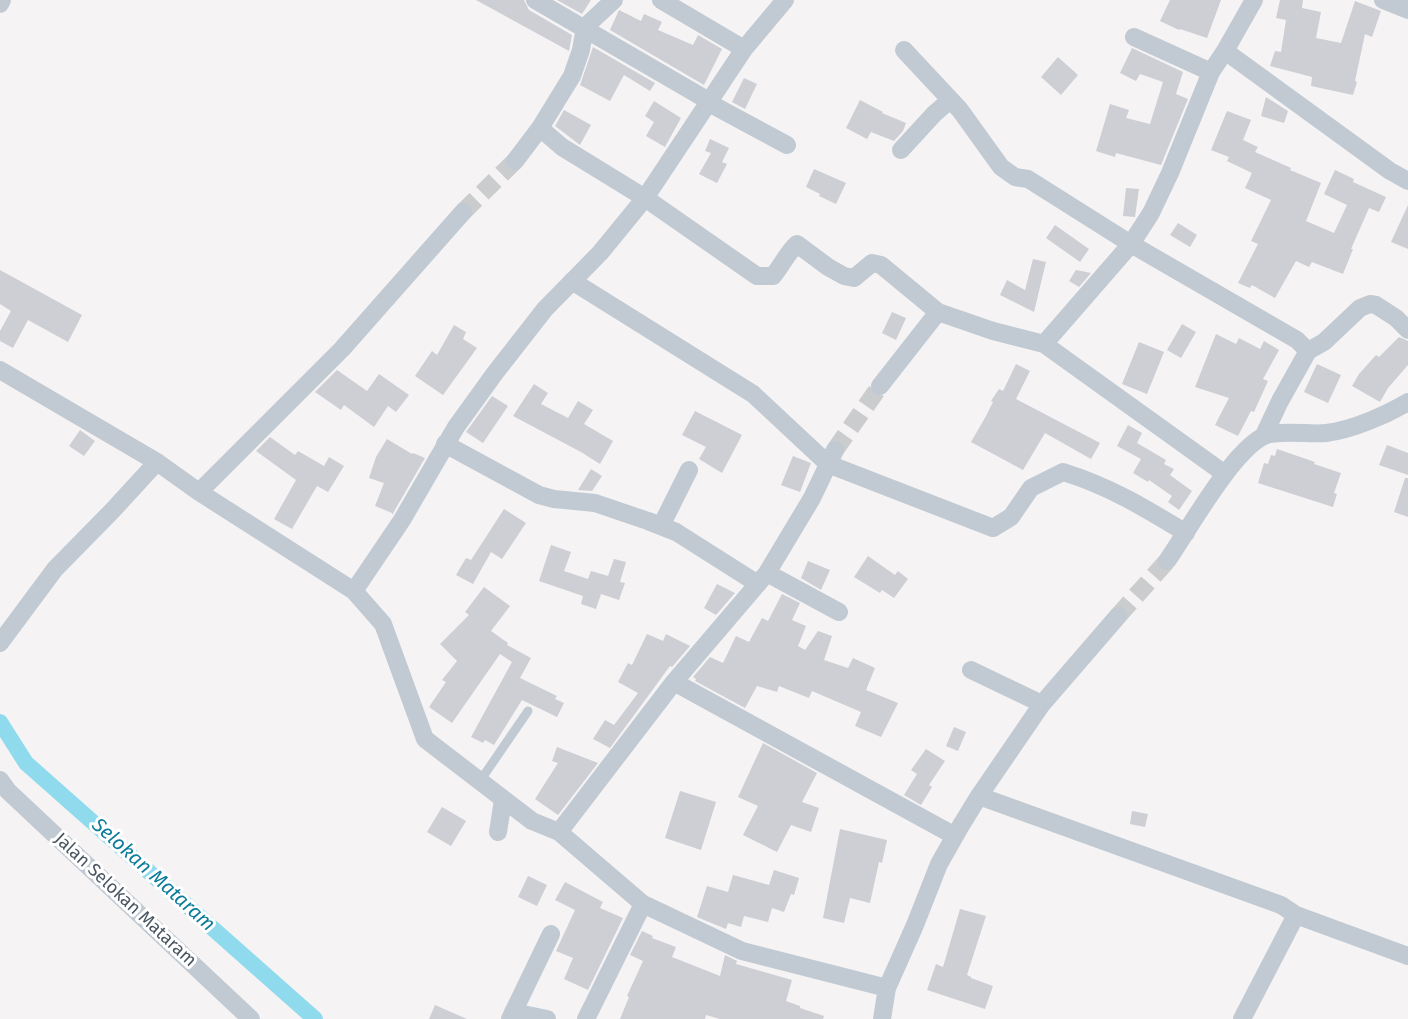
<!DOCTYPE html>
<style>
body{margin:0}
canvas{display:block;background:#f5f3f3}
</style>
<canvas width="1408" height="1019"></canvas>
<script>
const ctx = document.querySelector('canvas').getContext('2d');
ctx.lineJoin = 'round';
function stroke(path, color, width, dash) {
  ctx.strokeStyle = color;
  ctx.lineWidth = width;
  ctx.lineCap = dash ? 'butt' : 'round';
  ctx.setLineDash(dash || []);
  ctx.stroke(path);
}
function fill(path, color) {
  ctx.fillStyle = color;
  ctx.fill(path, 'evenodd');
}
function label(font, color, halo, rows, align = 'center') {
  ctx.font = font + ' "Fira Sans",sans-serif';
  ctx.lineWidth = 6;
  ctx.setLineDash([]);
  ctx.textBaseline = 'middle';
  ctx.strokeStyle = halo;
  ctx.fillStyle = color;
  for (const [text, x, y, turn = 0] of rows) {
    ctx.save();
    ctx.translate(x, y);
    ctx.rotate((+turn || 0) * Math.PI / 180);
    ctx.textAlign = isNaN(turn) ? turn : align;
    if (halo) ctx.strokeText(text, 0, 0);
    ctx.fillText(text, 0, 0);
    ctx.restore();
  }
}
stroke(new Path2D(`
 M 0,722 L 26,763 L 315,1019`), '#90daee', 16);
fill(new Path2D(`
 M 476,0 L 524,0 L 529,10 L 572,35 L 569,51 Z
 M 557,0 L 591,0 L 582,14 Z
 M 1170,0 L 1221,0 L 1207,38 L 1180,29 L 1179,30 L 1160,21 Z
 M 1280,0 L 1303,0 L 1302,8 L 1321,12 L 1316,38 L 1341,43 L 1355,1 L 1381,11 L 1372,37 L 1365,34 L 1355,81 L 1357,82 L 1353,95 L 1311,86 L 1312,77 L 1270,66 L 1275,51 L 1281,52 L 1286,20 L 1276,18 Z
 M 619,10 L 641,21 L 644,14 L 662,22 L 658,30 L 693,45 L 698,35 L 722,49 L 704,85 L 610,30 Z
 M 593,47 L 655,83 L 650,91 L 624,75 L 610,101 L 580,85 Z
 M 1132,48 L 1183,72 L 1176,94 L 1188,99 L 1161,165 L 1116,153 L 1115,157 L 1096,151 L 1110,104 L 1129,110 L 1126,118 L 1150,124 L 1163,82 L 1140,74 L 1136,81 L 1120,73 Z
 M 1058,57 L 1078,75 L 1061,95 L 1041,77 Z
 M 744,78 L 757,84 L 745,109 L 732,102 Z
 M 1266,97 L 1288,111 L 1284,123 L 1261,116 Z
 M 860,100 L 883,112 L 882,113 L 906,123 L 903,131 L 894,141 L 871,132 L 867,139 L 846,128 Z
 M 654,101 L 681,118 L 665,147 L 646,136 L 654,122 L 645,116 Z
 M 564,110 L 591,125 L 580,145 L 555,126 Z
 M 1227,111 L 1251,120 L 1243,140 L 1258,147 L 1255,152 L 1291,168 L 1290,170 L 1321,183 L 1306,221 L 1334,233 L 1347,205 L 1324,194 L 1335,170 L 1354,179 L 1353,182 L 1386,197 L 1379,212 L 1369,208 L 1351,249 L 1353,249 L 1343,274 L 1312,262 L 1309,267 L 1296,261 L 1275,298 L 1252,285 L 1250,288 L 1238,283 L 1258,244 L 1251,241 L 1271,200 L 1245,188 L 1252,173 L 1227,161 L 1229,157 L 1211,150 Z
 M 710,139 L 729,148 L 722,162 L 727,164 L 717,183 L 699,174 L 711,153 L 705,151 Z
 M 814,169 L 846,183 L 836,204 L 819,196 L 820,194 L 806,187 Z
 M 1126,188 L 1139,189 L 1135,217 L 1123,216 Z
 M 1408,205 L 1408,249 L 1391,242 Z
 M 1178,223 L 1197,235 L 1190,247 L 1170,235 Z
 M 1055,225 L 1089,249 L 1080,262 L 1046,238 Z
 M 1033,259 L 1046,262 L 1034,312 L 1000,295 L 1007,280 L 1025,290 Z
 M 0,270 L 82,315 L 68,342 L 28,320 L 13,348 L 0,341 L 0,331 L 11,311 L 0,304 Z
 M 1076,270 L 1091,273 L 1079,287 L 1069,281 Z
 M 892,312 L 906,318 L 896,340 L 882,333 Z
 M 1182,324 L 1196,332 L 1181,358 L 1167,350 Z
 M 454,325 L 466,332 L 463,339 L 477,348 L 443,395 L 415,376 L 432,351 L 437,355 Z
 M 1216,334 L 1236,344 L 1239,338 L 1260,349 L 1264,341 L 1279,350 L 1263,379 L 1268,381 L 1254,412 L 1251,411 L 1238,436 L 1215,425 L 1229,398 L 1195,387 Z
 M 1399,337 L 1408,341 L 1408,365 L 1388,388 L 1380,402 L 1352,386 L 1359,374 L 1376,355 L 1379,357 Z
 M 1139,342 L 1164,352 L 1147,394 L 1122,384 Z
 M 1016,364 L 1030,371 L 1016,399 L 1100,443 L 1091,459 L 1045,433 L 1023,470 L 971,442 L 986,416 L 993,402 L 991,401 L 999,389 L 1003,391 Z
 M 1317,364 L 1341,375 L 1328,403 L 1304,392 Z
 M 337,370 L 367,391 L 379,374 L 409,395 L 396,412 L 388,406 L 374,427 L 344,405 L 341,410 L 315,392 Z
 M 534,384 L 548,393 L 541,404 L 568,418 L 578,401 L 593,410 L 584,424 L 613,441 L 600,464 L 581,452 L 513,416 Z
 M 492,396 L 508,406 L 483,443 L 466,432 Z
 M 695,411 L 742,435 L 722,473 L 699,459 L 706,447 L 682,435 Z
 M 1128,425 L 1142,433 L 1137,443 L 1166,460 L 1164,464 L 1174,469 L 1170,475 L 1192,491 L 1179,510 L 1168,502 L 1172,496 L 1149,480 L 1148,482 L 1133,473 L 1141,459 L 1117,446 Z
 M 80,430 L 95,441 L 84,456 L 69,446 Z
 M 270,437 L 295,455 L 298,451 L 324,466 L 329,457 L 344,466 L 328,492 L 317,486 L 292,529 L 274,519 L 296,480 L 256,451 Z
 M 387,439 L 412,454 L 413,453 L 425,458 L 392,515 L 392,513 L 375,506 L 384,483 L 369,478 L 376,457 Z
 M 1387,445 L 1408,453 L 1408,475 L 1379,465 Z
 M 1277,449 L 1315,462 L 1314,464 L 1341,473 L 1334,493 L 1337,494 L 1333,507 L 1258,483 L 1264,463 L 1268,464 L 1271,455 L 1275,456 Z
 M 793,456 L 811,463 L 800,492 L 781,485 Z
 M 591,469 L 602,476 L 592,491 L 578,490 Z
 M 1405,478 L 1408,478 L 1408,517 L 1394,512 Z
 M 504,509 L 526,523 L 502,559 L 491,552 L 473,584 L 456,575 L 466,558 L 471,560 Z
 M 551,545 L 571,552 L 564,571 L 588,579 L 591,571 L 608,576 L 614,559 L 626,562 L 620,582 L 625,583 L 619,600 L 601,594 L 596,609 L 581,604 L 583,596 L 539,581 Z
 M 868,556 L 895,575 L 898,571 L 908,579 L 894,598 L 882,590 L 880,593 L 854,577 Z
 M 808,561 L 830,570 L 821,590 L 801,578 Z
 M 717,584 L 735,593 L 716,615 L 704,608 Z
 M 484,587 L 510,606 L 491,631 L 508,643 L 507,645 L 531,658 L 520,678 L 557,696 L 555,699 L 564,703 L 557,717 L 522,700 L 494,745 L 485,740 L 483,743 L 471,737 L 512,662 L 500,654 L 452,723 L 429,707 L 446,682 L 442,680 L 457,661 L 440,644 L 469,615 L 465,612 Z
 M 782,594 L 800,603 L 792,620 L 806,626 L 798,646 L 805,650 L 818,631 L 832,636 L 824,660 L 848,668 L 853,658 L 875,668 L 866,690 L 898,703 L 881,737 L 855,726 L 861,712 L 812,691 L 809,698 L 779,686 L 777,692 L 757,686 L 745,708 L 695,681 L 696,679 L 693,677 L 710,657 L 723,663 L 736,636 L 749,642 L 762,618 L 768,621 Z
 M 647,634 L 663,641 L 666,634 L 690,646 L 672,667 L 670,666 L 610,748 L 593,739 L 605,720 L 614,725 L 638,693 L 618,682 L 628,663 L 632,665 Z
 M 954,727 L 966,732 L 958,751 L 946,746 Z
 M 763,743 L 817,773 L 802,802 L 819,808 L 811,832 L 791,825 L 777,852 L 743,835 L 758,806 L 738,797 Z
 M 557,747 L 598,763 L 558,815 L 535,799 L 558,763 L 552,761 Z
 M 926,749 L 945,761 L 929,785 L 932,787 L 921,805 L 904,795 L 917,774 L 911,770 Z
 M 680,791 L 716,802 L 701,850 L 665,838 Z
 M 442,807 L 466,821 L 451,846 L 427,832 Z
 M 1132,811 L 1148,814 L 1145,827 L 1130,824 Z
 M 840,829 L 887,840 L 882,863 L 879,862 L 870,903 L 850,898 L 844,923 L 823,918 Z
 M 774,870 L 799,878 L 794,895 L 791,894 L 784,912 L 772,908 L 768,922 L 744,916 L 741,927 L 728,923 L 726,929 L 697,917 L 707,886 L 728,892 L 733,875 L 769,885 Z
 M 528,876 L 547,885 L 537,906 L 518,897 Z
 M 565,882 L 603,902 L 600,908 L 623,918 L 588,990 L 564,979 L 573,958 L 556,951 L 575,910 L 555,900 Z
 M 960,909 L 986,916 L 967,975 L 971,977 L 971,978 L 993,986 L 985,1009 L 927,990 L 936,964 L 943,967 Z
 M 642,931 L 653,936 L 652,938 L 676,947 L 672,957 L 720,976 L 725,955 L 737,961 L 736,964 L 792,980 L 786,1001 L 800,1006 L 800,1008 L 824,1016 L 823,1019 L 720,1019 L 706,1015 L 705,1019 L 620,1019 L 629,997 L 627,996 L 643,961 L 630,955 Z
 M 435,1005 L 467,1019 L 429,1019 Z`), '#cdcfd5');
stroke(new Path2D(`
 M 463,212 L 515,161
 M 835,450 L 880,386
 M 1118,616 L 1167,561`), '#caccce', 18, [18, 9]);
stroke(new Path2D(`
 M 480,781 L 528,711`), '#c1cad2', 9);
stroke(new Path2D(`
 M 535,0 L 702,97 L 709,103 L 787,145
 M 661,0 L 744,49
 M 1383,0 L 1408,10
 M 0,4 L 2,0
 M 1134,37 L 1211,72
 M 904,50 L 960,110 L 1001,167 L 1015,177 L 1028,179 L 1131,244 L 1297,340 L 1308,351
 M 1225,51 L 1390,171 L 1408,181
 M 540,128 L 562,147 L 645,198 L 744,49 L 785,0
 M 901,150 L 934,114 L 950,100
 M 515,161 L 540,128 L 572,76 L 581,50 L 585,27 L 614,0
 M 572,281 L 753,394 L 828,464 L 993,528 L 1011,517 L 1031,488 L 1063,472 C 1109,486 1145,508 1186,533
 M 1044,344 L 1131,244 L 1151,213 L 1170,173 L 1211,72 L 1225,51 L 1254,0
 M 0,370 L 157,462 L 199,492 L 354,591 L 383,624 L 425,739 L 532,821 L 559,832 L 643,904 L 742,951 L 887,988
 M 880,386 L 938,312
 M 1264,435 L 1280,401 L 1308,351 L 1324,342 L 1360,308 L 1370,304 L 1376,305 L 1396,318 L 1408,330
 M 445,444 L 539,495 L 554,499 L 595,503 L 648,521 L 676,532 L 758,584
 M 199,492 L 342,349 L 463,212
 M 661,526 L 689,470
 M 1167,561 C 1189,529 1230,455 1262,437 C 1275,429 1311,435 1326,433 C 1352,430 1386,415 1408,402
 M 767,573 L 839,612
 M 354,591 L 402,520 L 456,427 L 495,373 L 545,309 L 600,253 L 645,198 L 757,276 L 773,276 C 782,265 787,253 797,244 L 828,267 L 844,276 L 854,278 L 872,263 L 881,265 L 938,312 L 993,331 L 1044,344 L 1225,474
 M 0,643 L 55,569 L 112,511 L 157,462
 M 971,670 L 1042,704
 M 674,682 L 955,836
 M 0,780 L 8,791 L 251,1019
 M 979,796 L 1281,905 L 1296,915 L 1408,956
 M 498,832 L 503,800
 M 559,832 L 674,682 L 767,573 L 812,498 L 835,450
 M 513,1012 L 547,1019
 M 510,1019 L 551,934
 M 586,1019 L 643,904
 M 882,1019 L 887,988 L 915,925 L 939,864 L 960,827 L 979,796 L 1042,704 L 1118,616
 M 1242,1019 L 1296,915`), '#c1cad2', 18);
label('18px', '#4a5661', '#fff', [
 ["Jalan Selokan Mataram",125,900,43]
]);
label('italic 20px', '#0c7c9b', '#fff', [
 ["Selokan Mataram",153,875,42]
]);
</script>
